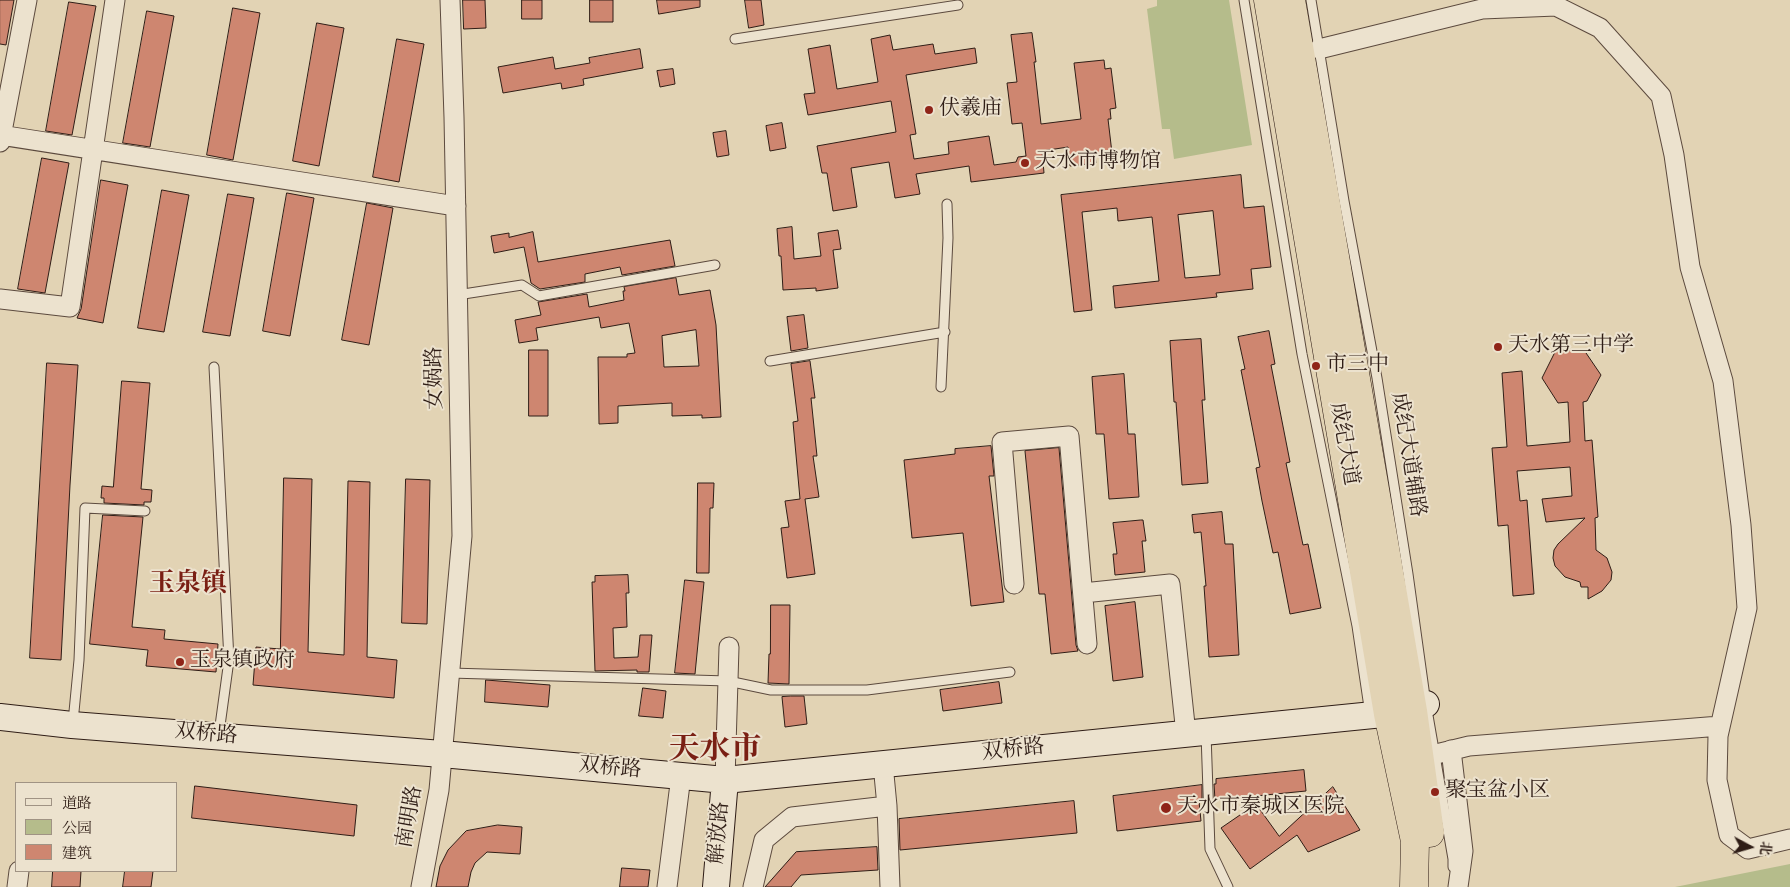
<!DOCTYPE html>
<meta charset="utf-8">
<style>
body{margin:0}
#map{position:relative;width:1790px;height:887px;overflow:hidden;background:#e2d3b4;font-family:"IM FELL DW Pica","Noto Serif SC",serif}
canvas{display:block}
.legend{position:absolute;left:15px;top:782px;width:162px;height:90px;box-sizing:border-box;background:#ece2ce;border:1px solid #a09384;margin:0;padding:6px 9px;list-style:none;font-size:15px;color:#2f1d16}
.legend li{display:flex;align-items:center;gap:10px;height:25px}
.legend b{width:25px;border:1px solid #a09384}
.north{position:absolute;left:1725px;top:822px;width:50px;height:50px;-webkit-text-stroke:4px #ece2ce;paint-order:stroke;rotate:96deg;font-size:14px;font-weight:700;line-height:20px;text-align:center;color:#2f1d16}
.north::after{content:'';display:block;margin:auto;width:18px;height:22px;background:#2f1d16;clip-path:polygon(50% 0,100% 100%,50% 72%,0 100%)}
</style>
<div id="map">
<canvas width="1790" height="887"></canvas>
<ul class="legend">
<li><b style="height:6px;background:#ece2ce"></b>道路</li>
<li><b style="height:14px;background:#b5bc8b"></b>公园</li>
<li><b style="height:14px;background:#ce8670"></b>建筑</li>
</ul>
<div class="north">北</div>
</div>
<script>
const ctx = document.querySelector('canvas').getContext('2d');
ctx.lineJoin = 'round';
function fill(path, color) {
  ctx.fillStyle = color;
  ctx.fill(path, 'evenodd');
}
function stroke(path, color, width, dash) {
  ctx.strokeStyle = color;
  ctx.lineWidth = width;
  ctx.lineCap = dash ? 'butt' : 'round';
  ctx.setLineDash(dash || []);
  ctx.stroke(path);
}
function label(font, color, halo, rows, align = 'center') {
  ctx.font = font + ' "IM FELL DW Pica","Noto Serif SC",serif';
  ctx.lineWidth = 4;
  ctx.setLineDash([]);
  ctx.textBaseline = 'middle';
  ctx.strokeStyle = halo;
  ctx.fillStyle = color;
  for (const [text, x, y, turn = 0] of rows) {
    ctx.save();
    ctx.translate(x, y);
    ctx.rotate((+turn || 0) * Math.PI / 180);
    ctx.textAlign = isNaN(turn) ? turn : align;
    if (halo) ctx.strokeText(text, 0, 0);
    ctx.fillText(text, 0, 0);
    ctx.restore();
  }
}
fill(new Path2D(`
 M 1157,0 L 1229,0 L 1252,145 L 1174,159 L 1170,129 L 1162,129 L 1147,9 L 1157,6 Z
 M 1790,864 L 1790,887 L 1675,887 Z`), '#b5bc8b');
const building = new Path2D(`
 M 0,0 L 14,0 L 6,45 L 0,44 Z
 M 463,0 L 485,0 L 486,28 L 464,29 Z
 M 522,0 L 542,0 L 542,19 L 522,19 Z
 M 590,0 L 613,0 L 613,22 L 590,22 Z
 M 657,0 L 700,0 L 700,7 L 659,14 Z
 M 745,0 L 761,0 L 764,25 L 749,28 Z
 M 69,2 L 96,6 L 72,135 L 46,131 Z
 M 233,8 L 260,13 L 233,160 L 207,155 Z
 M 147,11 L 174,16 L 150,147 L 123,143 Z
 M 317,23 L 344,28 L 319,166 L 293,161 Z
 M 1032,33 L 1036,62 L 1034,62 L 1041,124 L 1081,119 L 1074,63 L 1104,60 L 1105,69 L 1111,68 L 1116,108 L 1110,109 L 1111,119 L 1108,119 L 1112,153 L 1095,155 L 1096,163 L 1070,166 L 1068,147 L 1042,151 L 1044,173 L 971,182 L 969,166 L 916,174 L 920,194 L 895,198 L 889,162 L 851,168 L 857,207 L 833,211 L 827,173 L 822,173 L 817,146 L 896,132 L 891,101 L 808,115 L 804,94 L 815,93 L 808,49 L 830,45 L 837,89 L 878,82 L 871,39 L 890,35 L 893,50 L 933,44 L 935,54 L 975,48 L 977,63 L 906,75 L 916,134 L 910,135 L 914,159 L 949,154 L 948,142 L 989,136 L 994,165 L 1016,162 L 1018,157 L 1026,156 L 1022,123 L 1012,124 L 1007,83 L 1017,82 L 1011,35 Z
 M 397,39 L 424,44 L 399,182 L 373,177 Z
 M 640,49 L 643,68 L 583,79 L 584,85 L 562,89 L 561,83 L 503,93 L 498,67 L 553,57 L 555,69 L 590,63 L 589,58 Z
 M 673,69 L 675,84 L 660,87 L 657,71 Z
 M 782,123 L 786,148 L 770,151 L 766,126 Z
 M 726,131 L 729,155 L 717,157 L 713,133 Z
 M 42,158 L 69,163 L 45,293 L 18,289 Z
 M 1241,175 L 1244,208 L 1264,206 L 1271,267 L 1251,269 L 1253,289 L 1216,293 L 1217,297 L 1115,308 L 1113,286 L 1159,281 L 1152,217 L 1118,221 L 1117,208 L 1082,212 L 1092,310 L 1074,312 L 1061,195 ZM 1213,211 L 1220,275 L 1185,278 L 1178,215 Z
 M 101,180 L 128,185 L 103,323 L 77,318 L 81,309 Z
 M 162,190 L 189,195 L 164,332 L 138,328 Z
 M 287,193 L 314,198 L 290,336 L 263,331 Z
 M 228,194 L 254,198 L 230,336 L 203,332 Z
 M 367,203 L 393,208 L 369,345 L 342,340 Z
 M 792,227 L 794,259 L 821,256 L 818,233 L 838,230 L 841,249 L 833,250 L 838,288 L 816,291 L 816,288 L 783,290 L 781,256 L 779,256 L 777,229 Z
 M 533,232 L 538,262 L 670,240 L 675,266 L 622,275 L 620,267 L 585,274 L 585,282 L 540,289 L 531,283 L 524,247 L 494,253 L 491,236 L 509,233 L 509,237 Z
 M 676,278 L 679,295 L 710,290 L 716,325 L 721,417 L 702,418 L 702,415 L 672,416 L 672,403 L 618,406 L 618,423 L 599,424 L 598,357 L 627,357 L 627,354 L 635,353 L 629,323 L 601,328 L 599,317 L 536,328 L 538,340 L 519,343 L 515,320 L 541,315 L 538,302 L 587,294 L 589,307 L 624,300 L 623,291 L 625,291 L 624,287 ZM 696,330 L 699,366 L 664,367 L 662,336 Z
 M 804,315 L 808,348 L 791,351 L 787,317 Z
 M 1269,331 L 1275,364 L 1271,365 L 1290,462 L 1286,463 L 1303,545 L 1308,544 L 1321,608 L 1290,614 L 1278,552 L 1273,553 L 1262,501 L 1256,468 L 1260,467 L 1241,370 L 1245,369 L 1238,337 Z
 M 1201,339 L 1205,400 L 1202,400 L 1208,483 L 1182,485 L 1176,402 L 1174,402 L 1170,341 Z
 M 529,350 L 548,350 L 548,416 L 529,416 Z
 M 1584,350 L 1601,375 L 1587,401 L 1583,402 L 1585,441 L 1592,440 L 1598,517 L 1595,518 L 1596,550 L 1607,558 L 1612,572 L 1611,580 L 1602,591 L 1588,599 L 1588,587 L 1581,587 L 1580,582 L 1565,577 L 1555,566 L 1553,558 L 1554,550 L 1558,544 L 1585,518 L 1546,522 L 1542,499 L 1572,496 L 1570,467 L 1517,471 L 1520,501 L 1527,500 L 1534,594 L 1513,596 L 1508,525 L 1498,526 L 1492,448 L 1507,447 L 1502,373 L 1522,371 L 1527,446 L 1570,442 L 1568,402 L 1558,403 L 1542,378 L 1555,352 Z
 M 810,361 L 815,398 L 811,398 L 817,456 L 813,456 L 819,497 L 805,499 L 815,574 L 787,578 L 781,528 L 789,527 L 785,501 L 800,499 L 793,422 L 798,421 L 791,364 Z
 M 47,363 L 78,365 L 70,485 L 61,660 L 30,658 Z
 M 1124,374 L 1128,434 L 1135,434 L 1139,497 L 1109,499 L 1104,434 L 1096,434 L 1092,377 Z
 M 122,381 L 150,383 L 141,489 L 152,490 L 151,502 L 144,502 L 144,505 L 104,503 L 104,498 L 101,498 L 102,486 L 113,487 Z
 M 991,446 L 994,476 L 989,476 L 1004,602 L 971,606 L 963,533 L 912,538 L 904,460 L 955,454 L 955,449 Z
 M 1059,448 L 1076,645 L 1078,651 L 1051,654 L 1045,594 L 1039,594 L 1025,451 Z
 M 284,478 L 312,479 L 308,652 L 344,655 L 348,481 L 370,482 L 367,657 L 397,660 L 394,698 L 253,685 L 256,647 L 280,649 Z
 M 406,479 L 430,480 L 427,624 L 402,623 Z
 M 698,483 L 714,483 L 713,508 L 710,508 L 709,573 L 697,573 Z
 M 1222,512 L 1225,544 L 1233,544 L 1239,655 L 1209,657 L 1204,586 L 1206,586 L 1201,532 L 1194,533 L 1192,515 Z
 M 103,515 L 143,517 L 132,627 L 165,630 L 164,639 L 218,644 L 216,672 L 146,666 L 148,650 L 90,644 Z
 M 1141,520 L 1143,520 L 1146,541 L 1142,541 L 1145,572 L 1115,575 L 1113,554 L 1117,554 L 1113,523 Z
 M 628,575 L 629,593 L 626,593 L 627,627 L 613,628 L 614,658 L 638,657 L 640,635 L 652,635 L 649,672 L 637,672 L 637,670 L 595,671 L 592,582 L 595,582 L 595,576 Z
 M 685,580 L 704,582 L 695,674 L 675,673 Z
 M 1135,602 L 1143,677 L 1113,681 L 1105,606 Z
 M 771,605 L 790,605 L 789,684 L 768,683 L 769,654 L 770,654 Z
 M 486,680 L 550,685 L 548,707 L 485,702 Z
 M 999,682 L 1002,703 L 943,711 L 940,690 Z
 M 643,688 L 666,691 L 663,718 L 639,716 Z
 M 791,696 L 804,696 L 807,724 L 785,727 L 782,697 Z
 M 1304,770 L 1306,791 L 1215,800 L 1214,784 L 1216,784 L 1216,779 Z
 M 1202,785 L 1202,801 L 1199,801 L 1201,821 L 1117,831 L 1113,796 Z
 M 195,786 L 357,805 L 354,836 L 192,818 Z
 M 1333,787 L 1360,830 L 1308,852 L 1297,835 L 1250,869 L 1221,828 L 1256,804 L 1279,836 Z
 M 1074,801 L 1077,833 L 900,850 L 899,819 Z
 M 498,825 L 522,827 L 520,854 L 487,852 L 475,863 L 471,872 L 468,887 L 436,887 L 440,866 L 448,850 L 466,831 Z
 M 877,847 L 878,870 L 801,875 L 791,887 L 765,887 L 796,852 Z
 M 622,868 L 650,870 L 648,887 L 620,887 Z
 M 53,871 L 81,871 L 80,887 L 52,887 Z
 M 125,871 L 153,871 L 151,887 L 123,887 Z`);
fill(building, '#ce8670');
stroke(building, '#2f1d16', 1);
const lane = new Path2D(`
 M 1244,0 L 1302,354 L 1357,626 L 1370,714
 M 1311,0 L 1344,201 L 1377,378 L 1408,574 L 1426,704 L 1453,859 L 1453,867
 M 735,39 L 958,5
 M 457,295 L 522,285 L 539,296 L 715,265
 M 770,361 L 945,332
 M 214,367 L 229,660 L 219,733
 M 941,387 L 948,238 L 947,204
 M 450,673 L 728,681 L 771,690 L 867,690 L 1010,672
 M 73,722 L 79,660 L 85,508 L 145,511
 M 1206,734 L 1210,849 L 1228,887`);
const street = new Path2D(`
 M 1319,49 L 1482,9 L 1556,6 L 1600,28 L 1661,96 L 1674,155 L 1690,267 L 1723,381 L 1741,525 L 1747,608 L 1718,736 L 1717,780 L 1729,835 L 1748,849 L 1790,839
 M 0,135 L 456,206
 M 0,142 L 27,0
 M 0,299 L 70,307 L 115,0
 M 1014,584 L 1002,442 L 1069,436 L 1087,644
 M 1083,593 L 1170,584 L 1186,734
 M 1451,750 L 1463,851 L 1458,887
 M 1420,758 L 1469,746 L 1720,726
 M 725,780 L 729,647
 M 887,806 L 890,887
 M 17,887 L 19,871
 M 421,887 L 439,790 L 462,536 L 454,117 L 450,0
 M 667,887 L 681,776
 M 753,887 L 764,840 L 792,817 L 887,806 L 883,764`);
const secondary = new Path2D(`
 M 0,717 L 72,725 L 442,754 L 725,780 L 1413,711 L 1426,704
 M 716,887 L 725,780`);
const highway = new Path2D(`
 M 1268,0 L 1388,714 L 1415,841 L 1414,887
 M 1291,0 L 1413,711 L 1430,833`);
stroke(lane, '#5c4a3e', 11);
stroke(street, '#5c4a3e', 21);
stroke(secondary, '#2f1d16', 28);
stroke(highway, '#2f1d16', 29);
stroke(lane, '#ece2ce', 9);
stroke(street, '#ece2ce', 19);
stroke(secondary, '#ece2ce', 26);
stroke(highway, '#e2d3b4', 28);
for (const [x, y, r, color] of [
 [929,110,5,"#8f2418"],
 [1025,163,5,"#8f2418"],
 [1498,347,5,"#8f2418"],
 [1316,366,5,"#8f2418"],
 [180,662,5,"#8f2418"],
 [1435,792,5,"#8f2418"],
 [1166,808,6,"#8f2418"]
]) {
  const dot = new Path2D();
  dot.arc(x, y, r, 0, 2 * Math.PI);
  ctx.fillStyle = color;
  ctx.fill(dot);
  stroke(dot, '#ece2ce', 2);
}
label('21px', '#2f1d16', '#ece2ce', [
 ["伏羲庙",939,110],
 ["天水市博物馆",1035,163],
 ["天水第三中学",1508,347],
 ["市三中",1326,366],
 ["玉泉镇政府",190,662],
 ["聚宝盆小区",1445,792],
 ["天水市秦城区医院",1177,808]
], 'left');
label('21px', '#2f1d16', '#ece2ce', [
 ["女娲路",436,378,-91],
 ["成纪大道",1343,444,80],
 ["成纪大道辅路",1407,455,81],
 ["双桥路",206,735,5],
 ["双桥路",1013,751,-6],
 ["双桥路",610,769,5],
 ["南明路",411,817,-80],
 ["解放路",720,833,-85]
]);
label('bold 26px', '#7a1f14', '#ece2ce', [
 ["玉泉镇",188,586]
]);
label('bold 31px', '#7a1f14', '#ece2ce', [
 ["天水市",715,752]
]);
</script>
